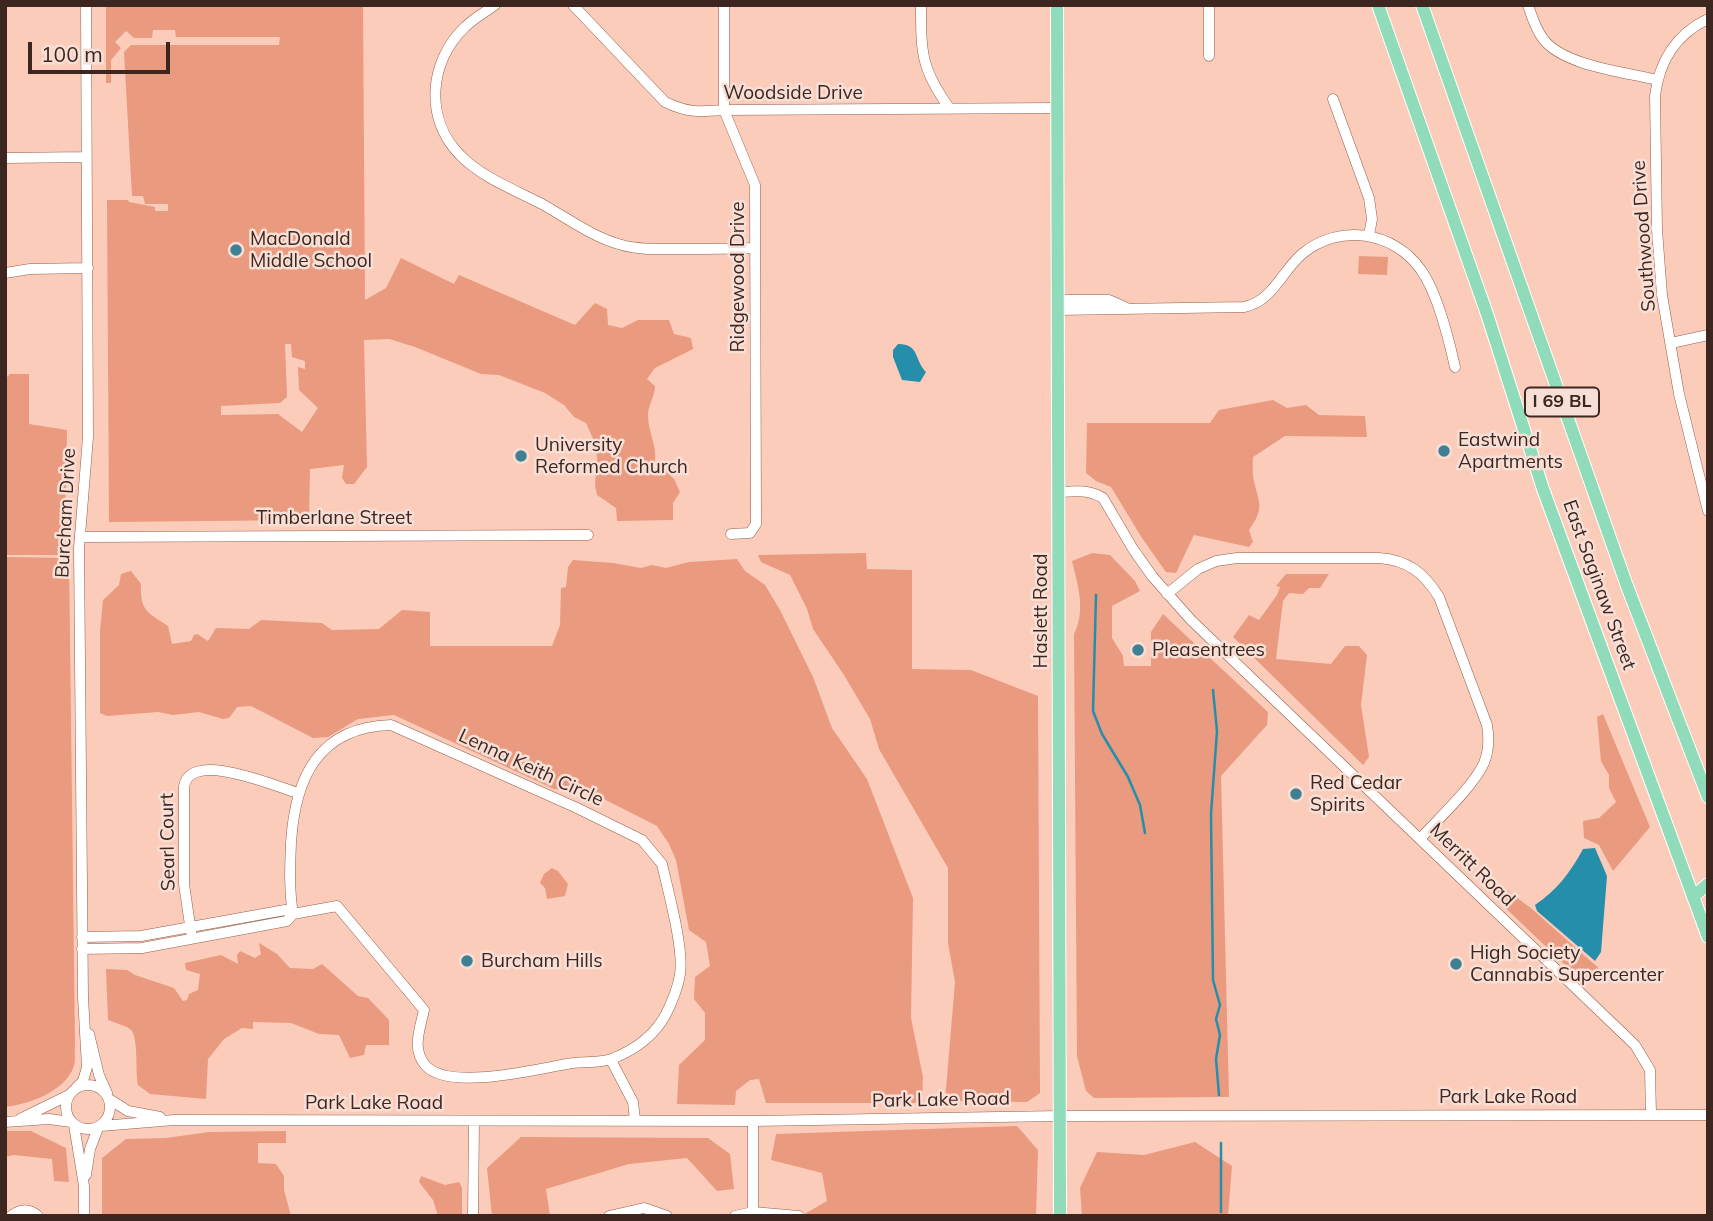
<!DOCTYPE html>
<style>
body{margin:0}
#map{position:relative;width:1713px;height:1221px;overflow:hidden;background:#fcccbb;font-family:Mulish,sans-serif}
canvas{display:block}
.frame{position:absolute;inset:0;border:7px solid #3d261f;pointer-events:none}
.scale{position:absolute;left:28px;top:42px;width:142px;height:32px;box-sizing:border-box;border:4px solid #3d261f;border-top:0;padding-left:9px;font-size:21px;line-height:24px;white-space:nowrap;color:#3d261f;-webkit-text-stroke:5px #f8dfd6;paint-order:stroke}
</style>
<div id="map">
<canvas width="1713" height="1221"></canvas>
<div class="frame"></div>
<div class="scale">100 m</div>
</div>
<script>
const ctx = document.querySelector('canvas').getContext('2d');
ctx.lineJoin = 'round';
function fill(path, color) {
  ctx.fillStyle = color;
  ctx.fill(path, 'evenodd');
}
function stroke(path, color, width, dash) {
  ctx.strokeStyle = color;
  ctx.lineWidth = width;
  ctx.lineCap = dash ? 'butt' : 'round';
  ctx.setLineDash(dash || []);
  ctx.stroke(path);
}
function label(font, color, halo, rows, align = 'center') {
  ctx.font = font + ' Mulish,sans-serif';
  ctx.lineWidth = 5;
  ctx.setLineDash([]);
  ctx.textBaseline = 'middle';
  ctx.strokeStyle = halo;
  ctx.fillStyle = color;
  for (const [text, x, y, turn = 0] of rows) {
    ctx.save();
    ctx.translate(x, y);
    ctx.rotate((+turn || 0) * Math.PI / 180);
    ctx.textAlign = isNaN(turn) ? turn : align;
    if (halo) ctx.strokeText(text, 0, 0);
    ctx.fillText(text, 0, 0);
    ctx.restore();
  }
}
fill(new Path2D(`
 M 106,5 L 363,5 L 365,300 L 386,288 L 401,258 L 454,284 L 459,275 L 575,325 L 595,303 L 607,309 L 608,325 L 622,328 L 638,320 L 669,320 L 674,334 L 691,338 L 693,349 L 655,368 L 647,379 L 655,386 C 655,397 648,405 648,415 C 648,432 657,445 655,461 L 674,479 L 680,492 L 673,503 L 673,520 L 617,521 L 616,508 L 597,495 L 595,486 L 597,458 L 594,441 L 586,423 L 574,417 L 564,405 L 545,393 L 499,375 L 481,374 L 415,347 L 389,339 L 364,340 L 367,467 L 354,484 L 346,484 L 342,478 L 344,465 L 310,469 L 309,520 L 109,522 L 107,200 L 128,200 L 129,202 L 155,207 L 155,211 L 168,211 L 168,204 L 145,204 L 143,196 L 132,196 L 124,52 L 131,45 L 279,45 L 280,37 L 176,37 L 175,30 L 153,30 L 152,38 L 134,38 L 126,31 L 115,42 L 121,48 L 111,60 L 111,83 L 106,83 ZM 285,344 L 291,344 L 292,357 L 305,361 L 305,369 L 298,367 L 299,390 L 318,408 L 302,432 L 278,414 L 221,415 L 221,406 L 280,403 L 287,397 Z
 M 1359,256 L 1388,257 L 1387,275 L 1358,274 Z
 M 10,374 L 29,374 L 29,424 L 67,430 L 66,492 L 59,555 L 5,555 L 5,379 Z
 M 1273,400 L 1287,408 L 1306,405 L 1319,415 L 1365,416 L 1367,437 L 1285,436 L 1253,457 C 1253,464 1252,473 1254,481 C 1259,504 1265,508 1249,530 L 1253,542 L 1249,547 L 1194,535 L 1176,573 L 1166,572 L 1142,538 L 1111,487 L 1096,481 L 1086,473 L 1087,423 L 1210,423 L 1219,410 Z
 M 866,553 L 867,569 L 912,570 L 912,669 L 971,670 L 1038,696 L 1040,1093 L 1027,1102 L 945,1101 L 955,982 L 948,943 L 948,868 L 879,749 L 870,719 L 844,675 L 813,629 L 807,609 L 790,575 L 761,562 L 758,555 Z
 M 1092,553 L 1110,555 L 1135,581 L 1140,591 L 1112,606 L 1112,638 L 1123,656 L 1124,666 L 1151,666 L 1151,632 L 1163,614 L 1268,712 L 1267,725 L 1221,776 L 1229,1097 L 1094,1098 L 1086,1091 L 1077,1056 L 1074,634 C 1086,611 1078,585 1072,561 Z
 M 5,557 L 69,558 L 75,1044 C 74,1051 76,1060 74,1066 C 65,1092 29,1104 5,1107 Z
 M 737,559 L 745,571 L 765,585 L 780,610 L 813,677 L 832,728 L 867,779 L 913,898 L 911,1018 L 923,1077 L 922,1103 L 766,1103 L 759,1079 L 750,1080 L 736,1091 L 735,1105 L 677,1104 L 679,1065 L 705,1040 L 705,1013 L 694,999 L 695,977 L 710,966 L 706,942 L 689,930 L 676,860 L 669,844 L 657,826 L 586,790 L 554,789 L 394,715 L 358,719 L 328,737 L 313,738 L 251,706 L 237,707 L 229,718 L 223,719 L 199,712 L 173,715 L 158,712 L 107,716 L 100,713 L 100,631 L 103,600 L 119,585 L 121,574 L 131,571 L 141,584 C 140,611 147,612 168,626 L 172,644 L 191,641 L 194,635 L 197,634 L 208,641 L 216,628 L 249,629 L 261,620 L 322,623 L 332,630 L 379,629 L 402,610 L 430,612 L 430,646 L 552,646 L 560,625 L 561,588 L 566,587 L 568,567 L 573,560 L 613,563 L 641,568 L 652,565 L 666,568 L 689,562 Z
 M 1286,574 L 1329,574 L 1320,588 L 1309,588 L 1303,594 L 1289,593 L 1283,601 L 1276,659 L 1331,664 L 1345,646 L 1359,646 L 1367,655 L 1361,705 L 1369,757 L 1363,765 L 1233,637 L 1249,615 L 1259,620 L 1277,595 L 1280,587 L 1276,586 Z
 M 1603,714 L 1650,827 L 1613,871 L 1599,845 L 1584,838 L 1583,821 L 1599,818 L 1616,802 L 1609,788 L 1609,775 L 1601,761 L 1597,717 Z
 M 552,868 L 558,871 L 568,884 L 565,896 L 547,899 L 545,888 L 540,883 L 544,874 Z
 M 1500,885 L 1532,909 L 1603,972 L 1603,976 L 1584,983 L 1493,896 L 1494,891 Z
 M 259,943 L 277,954 L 290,968 L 313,969 L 322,964 L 358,996 L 368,998 L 389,1020 L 389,1045 L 366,1045 L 364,1055 L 350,1058 L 339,1035 L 319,1034 L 291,1023 L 253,1022 L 253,1029 L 242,1028 L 224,1039 L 208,1059 L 206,1099 L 150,1094 L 138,1085 C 135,1072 139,1035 130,1029 C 124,1025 115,1023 108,1020 L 106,969 L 127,970 L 135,975 L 174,988 L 183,1001 L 187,1000 L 189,994 L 198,990 L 200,974 L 186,970 L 185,963 L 221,955 L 238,964 L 237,955 L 240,951 L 255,958 L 261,954 Z
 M 1017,1126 L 1038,1150 L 1036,1216 L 801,1216 L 827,1201 L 822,1173 L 771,1160 L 776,1134 Z
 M 5,1131 L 31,1131 L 66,1148 L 69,1182 L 54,1181 L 52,1159 L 13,1155 L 5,1157 Z
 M 286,1131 L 286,1143 L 258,1143 L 258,1163 L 276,1164 L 284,1176 L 284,1190 L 291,1216 L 102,1216 L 102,1158 L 126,1139 L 166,1138 L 209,1132 Z
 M 521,1137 L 708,1138 L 730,1154 L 734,1189 L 717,1191 L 687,1158 L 629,1164 L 546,1189 L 550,1216 L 492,1216 L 487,1168 Z
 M 1195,1142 L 1232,1166 L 1228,1216 L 1082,1216 L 1080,1188 L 1097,1152 L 1144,1155 Z
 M 421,1176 L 445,1185 L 459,1182 L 462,1188 L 462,1216 L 438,1216 L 433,1200 L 419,1182 Z`), '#e99a7f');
fill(new Path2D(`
 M 898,344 C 920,344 914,360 926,372 L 920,382 L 902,380 L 893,357 L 893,350 Z
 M 1595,848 L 1607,876 L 1601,952 L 1595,961 L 1537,911 L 1535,905 C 1557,890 1570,873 1583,849 Z`), '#258eaa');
stroke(new Path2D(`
 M 1096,595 L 1093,711 L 1102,734 L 1128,777 L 1140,805 L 1145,833
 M 1213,690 L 1217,731 L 1211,814 L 1213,980 L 1220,1005 L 1216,1019 L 1220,1035 L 1216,1059 L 1219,1095
 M 1221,1143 L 1221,1212`), '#258eaa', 2.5);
const minor = new Path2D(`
 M 495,5 C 485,12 473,19 465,27 C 429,61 424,119 460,155 C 481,177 515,190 542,204 C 567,218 594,238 622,245 C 639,250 658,249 675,249 C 702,249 728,249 755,248
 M 573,5 L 665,102 C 688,113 699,112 724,110 L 1057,108
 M 724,5 L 724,110 L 755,185 L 756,524 L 750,533 L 731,534
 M 921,5 C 921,53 921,69 950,109
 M 1209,5 L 1209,56
 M 1528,5 C 1532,17 1536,30 1544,40 C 1565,66 1625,72 1657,80
 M 1708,19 C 1676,34 1659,62 1655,96 L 1657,230 L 1662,295 L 1679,394 L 1708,511
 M 1333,99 L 1369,198 L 1372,219 L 1369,235
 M 5,158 L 86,157
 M 5,273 L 30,269 L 88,268
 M 1058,300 L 1109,300 L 1125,307
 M 1058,310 L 1244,307 C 1273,301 1281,272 1302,254 C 1339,223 1394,231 1421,270 C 1437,292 1449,340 1455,367
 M 1671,343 L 1708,335
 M 1059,492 C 1075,491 1089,489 1103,498 L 1133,549 L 1152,576 L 1191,620 L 1635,1045 L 1650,1070 L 1651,1114
 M 80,537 L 588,535
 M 1167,594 L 1198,569 L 1216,561 L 1237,558 L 1379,558 C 1408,560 1424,573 1439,597 L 1487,725 C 1489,737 1489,751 1484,763 C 1473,787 1438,819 1420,839
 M 391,725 L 577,808 L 642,840 L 662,864 C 668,891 684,948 680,974 C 678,988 672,1002 666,1014 C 655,1035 636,1049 614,1058 C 601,1064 581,1061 567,1064 C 536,1069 450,1091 426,1066 C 411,1050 420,1029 424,1010 L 337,906 L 293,914 C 289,890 290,867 291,843 C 295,778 318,727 391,725 Z
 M 191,932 L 184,884 L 184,787 C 189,749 275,786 298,793
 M 82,937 L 141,936 L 285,910 L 293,914 L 287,921 L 142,948 L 82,949
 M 89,1034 L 99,1075 L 107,1093
 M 611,1060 L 633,1102 L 635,1120
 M66 1107a22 22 0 1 1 44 0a22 22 0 1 1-44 0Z
 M 76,1088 L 83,1081 L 87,1067 L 83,997 L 79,548 L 88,437 L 86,5
 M 109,1099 L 128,1111 L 160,1117
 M 20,1119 L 69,1095
 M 5,1122 L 49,1119 L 71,1122
 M 74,1125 L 84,1186 L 84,1216
 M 101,1126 L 174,1120 L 753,1121 L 1060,1116 L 1708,1115
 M 86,1175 L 90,1149 L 98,1128
 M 11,1216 C 20,1209 29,1208 38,1216
 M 473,1216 L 474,1121
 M 609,1216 L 644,1208 L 667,1216
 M 735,1216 L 753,1212 L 799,1216
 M 753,1216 L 753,1121`);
const major = new Path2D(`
 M 1057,5 L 1060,1216
 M 1378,5 L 1487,314 L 1543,489 L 1708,937
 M 1422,5 L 1627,586 L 1708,797
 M 1693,897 L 1708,884`);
stroke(minor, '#935e4b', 11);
stroke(major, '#fff', 14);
stroke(minor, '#fff', 10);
stroke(major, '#90dbb9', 12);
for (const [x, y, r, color] of [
 [236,250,7,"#408093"],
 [1444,451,7,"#408093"],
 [521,456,7,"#408093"],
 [1138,650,7,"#408093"],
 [1296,794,7,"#408093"],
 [467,961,7,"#408093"],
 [1456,964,7,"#408093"]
]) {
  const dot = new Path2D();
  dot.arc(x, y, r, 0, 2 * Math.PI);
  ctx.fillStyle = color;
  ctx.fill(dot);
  stroke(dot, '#f8dfd6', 2.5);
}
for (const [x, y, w] of [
 [1562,402,74]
]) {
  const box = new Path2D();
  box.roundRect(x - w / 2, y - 14.5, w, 29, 5);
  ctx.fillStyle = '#f8dfd6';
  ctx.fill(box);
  stroke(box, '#3d261f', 2);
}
label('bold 18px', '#3d261f', null, [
 ["I 69 BL",1562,402]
]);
label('19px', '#3d261f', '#f8dfd6', [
 ["Woodside Drive",793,93],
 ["Southwood Drive",1644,236,-94],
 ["Ridgewood Drive",738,277,-90],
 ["Burcham Drive",66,513,-87],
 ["Timberlane Street",334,518],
 ["East Saginaw Street",1599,585,70],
 ["Haslett Road",1041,611,-90],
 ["Lenna Keith Circle",531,768,25],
 ["Searl Court",168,842,-91],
 ["Merritt Road",1472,865,44],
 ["Park Lake Road",1508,1097],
 ["Park Lake Road",941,1100,-1],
 ["Park Lake Road",374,1103]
]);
label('19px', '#3d261f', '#f8dfd6', [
 ["MacDonald",250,239],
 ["Middle School",250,261],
 ["Eastwind",1458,440],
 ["Apartments",1458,462],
 ["University",535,445],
 ["Reformed Church",535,467],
 ["Pleasentrees",1152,650],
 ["Red Cedar",1310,783],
 ["Spirits",1310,805],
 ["High Society",1470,953],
 ["Cannabis Supercenter",1470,975],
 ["Burcham Hills",481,961]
], 'left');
</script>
